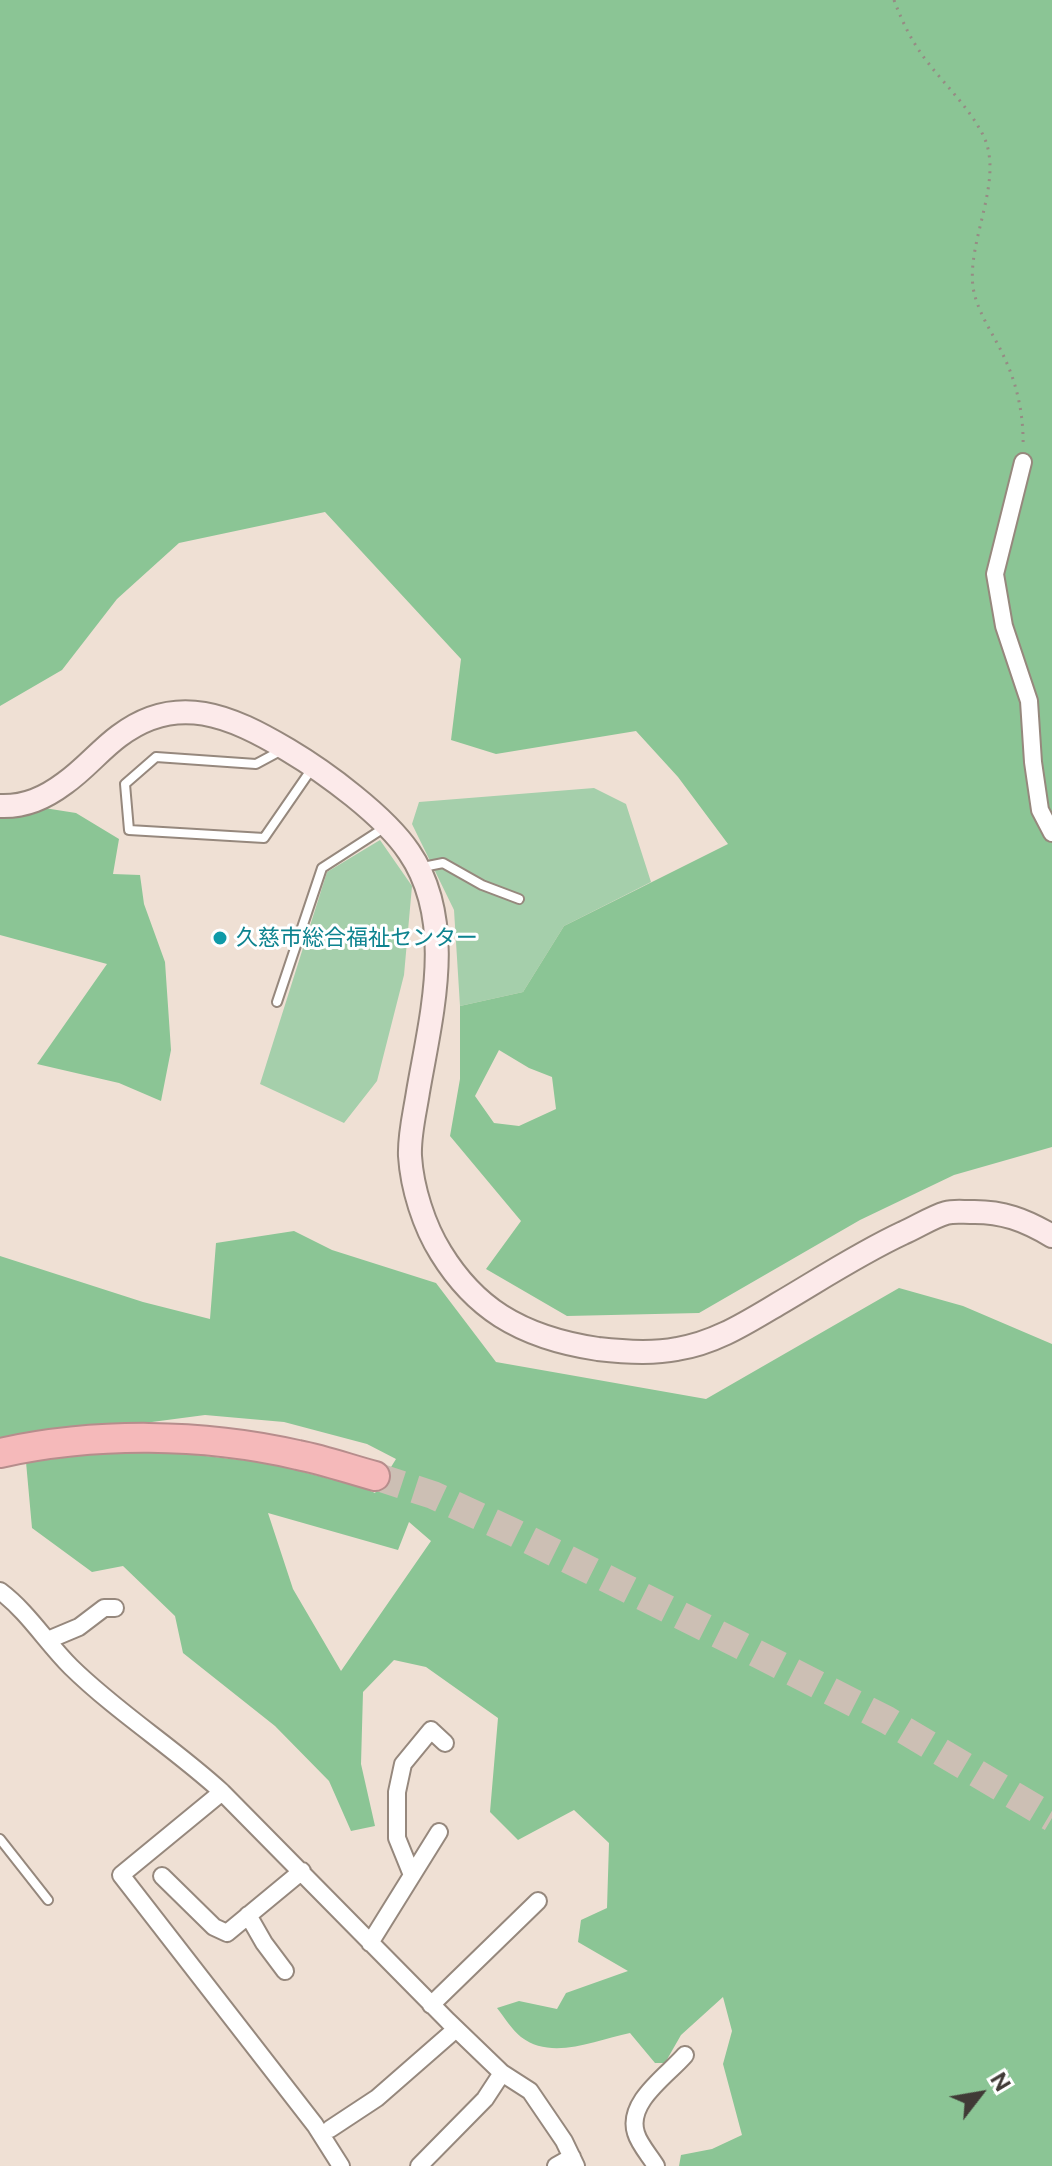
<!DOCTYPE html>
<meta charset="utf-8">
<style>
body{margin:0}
#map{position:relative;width:1052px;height:2166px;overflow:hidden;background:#efe0d4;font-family:"Public Sans",sans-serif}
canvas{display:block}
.north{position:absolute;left:940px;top:2054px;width:80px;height:80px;-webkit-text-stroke:6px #fff;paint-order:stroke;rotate:59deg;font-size:22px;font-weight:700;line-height:32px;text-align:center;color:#403a36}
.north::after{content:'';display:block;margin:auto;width:28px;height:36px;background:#403a36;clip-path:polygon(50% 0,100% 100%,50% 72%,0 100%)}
</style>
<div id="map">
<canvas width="1052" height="2166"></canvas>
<div class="north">N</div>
</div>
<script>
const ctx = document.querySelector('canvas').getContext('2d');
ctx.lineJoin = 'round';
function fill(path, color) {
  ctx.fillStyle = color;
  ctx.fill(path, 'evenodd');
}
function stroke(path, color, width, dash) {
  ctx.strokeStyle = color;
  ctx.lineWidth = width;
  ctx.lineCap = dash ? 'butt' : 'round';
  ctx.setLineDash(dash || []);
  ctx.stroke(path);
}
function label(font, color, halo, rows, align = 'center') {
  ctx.font = font + ' "Public Sans","Noto Sans JP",sans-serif';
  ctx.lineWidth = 6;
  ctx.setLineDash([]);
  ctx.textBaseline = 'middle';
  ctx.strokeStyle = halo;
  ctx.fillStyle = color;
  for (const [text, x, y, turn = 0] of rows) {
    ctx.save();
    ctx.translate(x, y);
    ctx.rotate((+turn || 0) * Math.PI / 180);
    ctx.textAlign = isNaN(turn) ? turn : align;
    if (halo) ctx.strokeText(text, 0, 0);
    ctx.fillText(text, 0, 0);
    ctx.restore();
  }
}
fill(new Path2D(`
 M 594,788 L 626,804 L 651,882 L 564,926 L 523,992 L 460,1006 L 454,910 L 412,824 L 419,802 Z
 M 380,840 L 412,886 L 404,975 L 377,1081 L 344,1123 L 260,1084 L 327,872 Z`), '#a5cfab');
fill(new Path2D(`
 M 0,0 L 1052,0 L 1052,1147 L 954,1175 L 860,1220 L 699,1313 L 567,1316 L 486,1269 L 521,1221 L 450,1136 L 460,1079 L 460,1006 L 523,992 L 564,926 L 728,844 L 678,777 L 636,731 L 496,754 L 451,740 L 461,659 L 325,512 L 179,543 L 117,599 L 62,670 L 0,706 ZM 499,1050 L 529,1068 L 552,1077 L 556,1109 L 519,1126 L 494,1123 L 475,1096 Z
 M 0,801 L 76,813 L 119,839 L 113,874 L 140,875 L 144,904 L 165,962 L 171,1050 L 161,1101 L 119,1083 L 37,1064 L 107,964 L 0,935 Z
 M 294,1231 L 332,1250 L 436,1283 L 496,1362 L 706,1399 L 899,1288 L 963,1306 L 1052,1344 L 1052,2166 L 679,2166 L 681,2155 L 712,2149 L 742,2135 L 723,2064 L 732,2031 L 723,1997 L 681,2035 L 665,2063 L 655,2063 L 630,2033 C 596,2040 552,2061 521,2037 C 512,2030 504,2017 497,2008 L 519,2001 L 557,2009 L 566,1993 L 628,1971 L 578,1942 L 581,1920 L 607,1908 L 609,1843 L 574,1810 L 518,1840 L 490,1812 L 498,1718 L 426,1667 L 394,1660 L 363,1692 L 361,1764 L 375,1826 L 351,1831 L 329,1781 L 275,1726 L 183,1653 L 175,1616 L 123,1566 L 92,1572 L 32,1528 L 26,1462 L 143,1449 L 268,1463 L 362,1487 L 375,1493 L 396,1459 L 367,1444 L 284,1422 L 205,1415 L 0,1442 L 0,1256 L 143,1302 L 210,1319 L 216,1243 ZM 268,1513 L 398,1550 L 409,1522 L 431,1541 L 341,1671 L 293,1589 Z`), '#8bc595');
stroke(new Path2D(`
 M 375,1476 L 433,1495 L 513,1532 L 738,1644 L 887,1720 L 1052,1818`), '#ccbfb4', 28, [28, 14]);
const lane = new Path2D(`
 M 282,750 L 256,764 L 156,757 L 125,784 L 129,830 L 264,838 L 313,767
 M 418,868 L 443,863 L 482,885 L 519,899
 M 277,1002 L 322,868 L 387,826
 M 0,1839 L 48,1900`);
const street = new Path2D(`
 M 1023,462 L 995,574 L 1004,626 L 1029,701 L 1033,762 L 1040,810 L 1052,833
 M 0,1591 C 28,1612 46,1642 71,1667 C 118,1713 174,1748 222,1792 L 448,2021 L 502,2073 L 530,2091 L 564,2141 L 576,2166
 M 48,1640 L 79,1627 L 104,1608 L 115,1608
 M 222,1792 L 121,1875 L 315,2125 L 341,2166
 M 412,1875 L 397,1838 L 397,1792 L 403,1764 L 431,1730 L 445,1743
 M 162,1876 L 214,1927 L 227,1933 L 302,1871
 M 248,1915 L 264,1943 L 285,1971
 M 370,1943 L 439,1832
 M 431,2005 L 538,1901
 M 330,2129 L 377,2098 L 456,2029
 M 419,2166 L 485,2099 L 502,2073
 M 556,2166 L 572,2157
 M 656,2166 C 650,2156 639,2144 636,2133 C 626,2102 668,2075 685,2055`);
const secondary = new Path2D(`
 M 0,806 C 25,807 45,798 65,783 C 85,769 100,750 119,736 C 177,692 231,716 288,750 C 325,772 385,816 409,852 C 457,922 431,1016 418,1092 C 415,1112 409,1135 410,1156 C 412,1188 424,1226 441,1253 C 457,1279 476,1300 501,1316 C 531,1335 564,1344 598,1349 C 624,1352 652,1354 677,1349 C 715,1343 746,1323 778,1304 C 819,1280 860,1253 903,1233 C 917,1227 932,1217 946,1213 C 953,1211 962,1212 970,1212 C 1002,1211 1025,1220 1052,1236`);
const highway = new Path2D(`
 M 0,1453 C 96,1432 202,1433 298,1455 C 324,1460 349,1469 375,1476`);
stroke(lane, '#96887d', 12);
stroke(street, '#96887d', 20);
stroke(secondary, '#96887d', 26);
stroke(highway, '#b68d8c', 32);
stroke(new Path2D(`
 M 894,0 C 903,24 913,44 929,64 C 947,87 971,110 984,137 C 1004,181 967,240 973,287 C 977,313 995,336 1005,359 C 1018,387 1024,418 1023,448`), '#968b84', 3, [2, 6]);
stroke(lane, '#fff', 8);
stroke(street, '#fff', 16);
stroke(secondary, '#fceaea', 22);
stroke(highway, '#f5b9ba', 28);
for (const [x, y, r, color] of [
 [220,938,8,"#0f9aa8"]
]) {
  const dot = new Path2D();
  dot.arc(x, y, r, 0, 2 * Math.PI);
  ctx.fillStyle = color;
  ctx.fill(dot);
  stroke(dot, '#fff', 3);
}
label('22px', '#0d838f', '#fff', [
 ["久慈市総合福祉センター",236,938]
], 'left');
</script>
